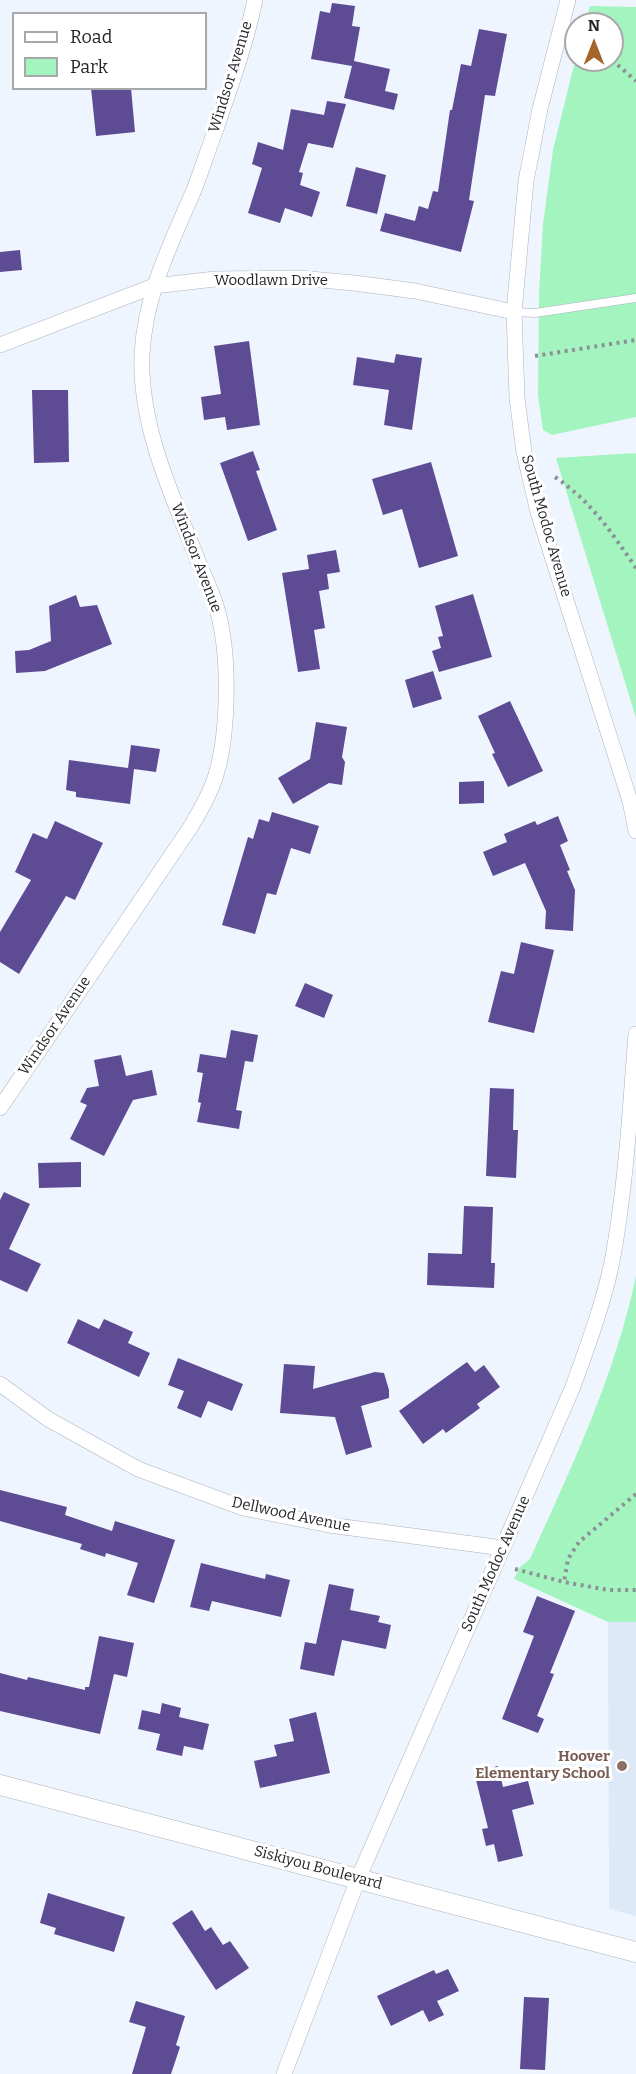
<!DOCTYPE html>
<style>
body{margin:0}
#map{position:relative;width:636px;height:2074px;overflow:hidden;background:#eff5ff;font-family:Bitter,serif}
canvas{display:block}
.legend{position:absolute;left:12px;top:12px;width:195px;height:78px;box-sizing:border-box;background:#fff;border:2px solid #a7a8aa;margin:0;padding:8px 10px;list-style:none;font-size:18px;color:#24262a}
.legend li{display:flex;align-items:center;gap:12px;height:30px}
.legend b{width:30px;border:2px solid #a7a8aa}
.north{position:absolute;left:564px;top:12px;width:60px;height:60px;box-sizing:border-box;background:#fff;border:2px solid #a7a8aa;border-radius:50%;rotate:0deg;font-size:16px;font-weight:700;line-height:24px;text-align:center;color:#24262a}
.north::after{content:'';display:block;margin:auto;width:21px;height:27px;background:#a3652a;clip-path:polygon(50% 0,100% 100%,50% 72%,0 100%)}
</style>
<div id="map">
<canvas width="636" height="2074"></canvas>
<ul class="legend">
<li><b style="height:8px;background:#fff"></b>Road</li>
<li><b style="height:16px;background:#a4f4bf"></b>Park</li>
</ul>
<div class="north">N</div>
</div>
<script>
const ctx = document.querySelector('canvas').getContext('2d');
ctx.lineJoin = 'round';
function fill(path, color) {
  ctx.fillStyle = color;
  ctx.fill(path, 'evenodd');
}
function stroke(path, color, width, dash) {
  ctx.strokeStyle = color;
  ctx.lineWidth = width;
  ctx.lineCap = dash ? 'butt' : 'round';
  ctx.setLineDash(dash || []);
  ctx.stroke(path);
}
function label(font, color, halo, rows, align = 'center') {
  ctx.font = font + ' Bitter,serif';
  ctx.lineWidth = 6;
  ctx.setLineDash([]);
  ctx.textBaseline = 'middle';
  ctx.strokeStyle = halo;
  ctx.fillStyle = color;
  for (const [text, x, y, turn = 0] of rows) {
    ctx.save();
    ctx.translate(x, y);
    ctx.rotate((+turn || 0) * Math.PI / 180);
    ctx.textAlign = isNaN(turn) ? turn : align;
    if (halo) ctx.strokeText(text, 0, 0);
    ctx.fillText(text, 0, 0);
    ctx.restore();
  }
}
fill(new Path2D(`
 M 608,1622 L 636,1622 L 636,1916 L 609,1909 Z`), '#dee9f8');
fill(new Path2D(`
 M 590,6 L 636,7 L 636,417 L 552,435 L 543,430 L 538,395 L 539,293 L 543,224 L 553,150 L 576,57 L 576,60 L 612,60 L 612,24 L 585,24 Z
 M 635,453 L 636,454 L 636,718 L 556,458 Z
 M 636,1276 L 636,1622 L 608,1622 L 514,1579 L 520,1567 L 530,1559 C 572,1466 615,1376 636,1276 Z`), '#a4f4bf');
fill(new Path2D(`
 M 332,3 L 355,6 L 352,26 L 360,27 L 354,61 L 390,69 L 385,91 L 398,94 L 394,110 L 344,98 L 352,66 L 311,59 L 320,11 L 330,13 Z
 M 479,29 L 507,34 L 495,96 L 485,95 L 469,200 L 474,201 L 461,252 L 380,231 L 385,213 L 415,221 L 419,206 L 428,209 L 433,191 L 438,192 L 450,110 L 452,110 L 461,64 L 471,66 Z
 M 91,88 L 131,88 L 135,132 L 96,136 Z
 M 327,101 L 346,104 L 333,148 L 308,143 L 299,172 L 303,173 L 300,185 L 320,192 L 312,217 L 285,208 L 280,223 L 248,213 L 262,168 L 252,164 L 258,142 L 283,150 L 291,109 L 324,115 Z
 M 356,167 L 386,175 L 377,214 L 346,206 Z
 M 20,250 L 22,270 L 0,272 L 0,252 Z
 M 249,341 L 260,425 L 227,430 L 225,417 L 204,420 L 201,397 L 221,394 L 214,346 Z
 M 396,354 L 422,358 L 412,430 L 384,425 L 389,390 L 353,385 L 357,357 L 394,363 Z
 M 32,390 L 68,390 L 69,462 L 34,463 Z
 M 253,451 L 260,470 L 256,471 L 277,530 L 248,541 L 220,463 Z
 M 431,462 L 458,556 L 419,568 L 402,509 L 383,515 L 372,479 Z
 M 336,550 L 340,572 L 327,574 L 329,589 L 319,591 L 325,628 L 314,630 L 320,669 L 298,672 L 282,573 L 309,569 L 307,555 Z
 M 473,594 L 492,657 L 439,672 L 432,651 L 441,648 L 438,637 L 443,636 L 435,606 Z
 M 76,595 L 80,607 L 97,605 L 112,644 L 45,671 L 16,673 L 15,651 L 29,650 L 51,641 L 49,606 Z
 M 433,671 L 442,699 L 413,708 L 405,680 Z
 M 510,701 L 543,771 L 508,787 L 492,754 L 495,753 L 478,716 Z
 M 316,722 L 347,727 L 342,757 L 345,762 L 342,785 L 329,783 L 293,804 L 278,778 L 310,759 Z
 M 131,745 L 160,749 L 156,772 L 134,769 L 130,804 L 76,797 L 76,792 L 66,790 L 69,760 L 128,768 Z
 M 484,781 L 484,803 L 459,804 L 459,782 Z
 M 272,812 L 319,826 L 310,854 L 291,848 L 276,895 L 267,893 L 255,934 L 222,925 L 248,837 L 253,839 L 259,819 L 269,822 Z
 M 558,816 L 568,841 L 560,845 L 570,870 L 567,871 L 575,890 L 573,931 L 545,929 L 546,911 L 525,863 L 493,876 L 483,852 L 507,842 L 504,834 L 535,821 L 537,825 Z
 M 55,821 L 103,843 L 75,900 L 66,896 L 19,974 L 0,962 L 0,932 L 31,880 L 15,872 L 33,833 L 47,839 Z
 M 521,942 L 554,950 L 534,1033 L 488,1022 L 501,971 L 514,974 Z
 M 305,983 L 333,995 L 324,1018 L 295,1006 Z
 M 231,1030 L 258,1035 L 253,1062 L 245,1061 L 236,1110 L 242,1111 L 239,1129 L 197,1122 L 201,1103 L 198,1102 L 203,1073 L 197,1072 L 200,1054 L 226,1058 Z
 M 121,1055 L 126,1076 L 152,1070 L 157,1095 L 133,1100 L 104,1156 L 70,1139 L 87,1105 L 80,1102 L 87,1088 L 99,1086 L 94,1060 Z
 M 490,1088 L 514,1089 L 513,1130 L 518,1130 L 516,1178 L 486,1176 Z
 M 81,1162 L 81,1187 L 39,1188 L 38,1163 Z
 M 4,1192 L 30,1204 L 9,1249 L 41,1264 L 27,1292 L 0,1280 L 0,1200 Z
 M 464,1206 L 493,1207 L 491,1263 L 495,1263 L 494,1288 L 427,1285 L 428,1253 L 462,1254 Z
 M 78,1319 L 99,1329 L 104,1319 L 133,1332 L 128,1343 L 150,1353 L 139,1377 L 67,1343 Z
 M 178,1358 L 243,1384 L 232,1411 L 208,1401 L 201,1418 L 177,1408 L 184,1391 L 168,1385 Z
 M 467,1362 L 475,1372 L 484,1365 L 500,1387 L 477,1404 L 480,1408 L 446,1433 L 443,1429 L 423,1444 L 399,1411 Z
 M 284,1364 L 315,1366 L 313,1389 L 375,1372 L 384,1373 L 389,1390 L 389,1398 L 361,1406 L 372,1447 L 346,1455 L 335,1417 L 280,1413 Z
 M 0,1490 L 67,1507 L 65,1515 L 112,1531 L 115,1521 L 175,1540 L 154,1603 L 127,1595 L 138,1563 L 106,1553 L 105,1557 L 80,1549 L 82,1544 L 0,1521 Z
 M 201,1563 L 265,1579 L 266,1574 L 290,1580 L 281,1617 L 212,1601 L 209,1611 L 190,1607 Z
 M 329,1584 L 354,1589 L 350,1610 L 380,1616 L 378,1622 L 391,1625 L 386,1649 L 342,1640 L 334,1676 L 300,1669 L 305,1642 L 316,1644 Z
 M 537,1596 L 575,1611 L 550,1673 L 554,1674 L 537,1716 L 544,1719 L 538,1733 L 502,1719 L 534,1636 L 523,1632 Z
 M 99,1636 L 134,1643 L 127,1677 L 114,1674 L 100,1734 L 0,1711 L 0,1673 L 27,1680 L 28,1677 L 85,1690 L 85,1687 L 89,1687 Z
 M 162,1703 L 181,1708 L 179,1717 L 209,1724 L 203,1750 L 184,1746 L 182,1756 L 156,1750 L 160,1734 L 138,1729 L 142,1710 L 160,1714 Z
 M 316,1712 L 330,1773 L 260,1788 L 254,1761 L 277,1756 L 274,1745 L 294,1741 L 289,1719 Z
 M 498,1766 L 503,1787 L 528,1781 L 534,1804 L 512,1810 L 523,1856 L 498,1862 L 494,1844 L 486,1846 L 482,1829 L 488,1828 L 474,1772 Z
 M 48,1893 L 125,1917 L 114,1952 L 54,1934 L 56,1928 L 40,1923 Z
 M 192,1910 L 205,1931 L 211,1927 L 223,1945 L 230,1941 L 249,1968 L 216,1990 L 172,1923 Z
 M 448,1969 L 459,1991 L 437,2001 L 444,2015 L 429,2022 L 423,2010 L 391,2026 L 377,1996 L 434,1970 L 436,1974 Z
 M 524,1997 L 549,1998 L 545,2070 L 520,2069 Z
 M 136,2001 L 185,2016 L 176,2045 L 180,2047 L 171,2074 L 132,2074 L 146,2027 L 129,2022 Z`), '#5d4b93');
const service = new Path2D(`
 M 514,312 L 535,313 L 636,298`);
const minor = new Path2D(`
 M 568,0 L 540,109 L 526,181 L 514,312 L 517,398 L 524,452 L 538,512 L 630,801 L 636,831
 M 0,345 L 154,286 L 215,279 L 299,278 L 354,283 L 415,291 L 514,312
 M 0,1108 L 190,828 C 200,811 210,794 216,775 C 229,730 230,654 217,609 C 213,594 206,580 200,566 C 174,499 139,428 142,354 C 145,295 171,243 194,190 C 202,169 209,147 217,126 C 231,85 246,43 255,0
 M 0,1384 L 48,1419 L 138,1469 L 243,1508 L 329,1525 L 503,1548
 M 284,2074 L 358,1879 L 572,1389 C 587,1348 603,1305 612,1262 C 626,1187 630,1110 636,1034`);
const tertiary = new Path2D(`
 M 0,1785 L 636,1952`);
stroke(service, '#acb2bb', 9);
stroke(minor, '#acb2bb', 16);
stroke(tertiary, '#acb2bb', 21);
stroke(new Path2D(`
 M 612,60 L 636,81
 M 535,356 L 636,340
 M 555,477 C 592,502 611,532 636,568
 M 636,1494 L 579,1542 L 568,1559 L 564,1582 L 608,1590 L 636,1590
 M 515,1569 L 564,1582`), '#8c9097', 4, [3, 4.5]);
stroke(service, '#fff', 8);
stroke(minor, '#fff', 15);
stroke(tertiary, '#fff', 20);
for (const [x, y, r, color] of [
 [622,1766,6,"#8d6e63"]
]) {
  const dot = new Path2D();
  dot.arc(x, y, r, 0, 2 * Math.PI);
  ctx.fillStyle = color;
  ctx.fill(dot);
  stroke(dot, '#fff', 2);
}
label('15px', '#24262a', '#fff', [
 ["Windsor Avenue",231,77,-73],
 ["Woodlawn Drive",271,281],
 ["South Modoc Avenue",546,526,74],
 ["Windsor Avenue",196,558,69],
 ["Windsor Avenue",55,1026,-56],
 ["Dellwood Avenue",291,1515,12],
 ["South Modoc Avenue",496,1564,-66],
 ["Siskiyou Boulevard",318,1868,15]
]);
label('bold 15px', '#785e54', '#fff', [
 ["Hoover",610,1757],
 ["Elementary School",610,1774]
], 'right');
</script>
